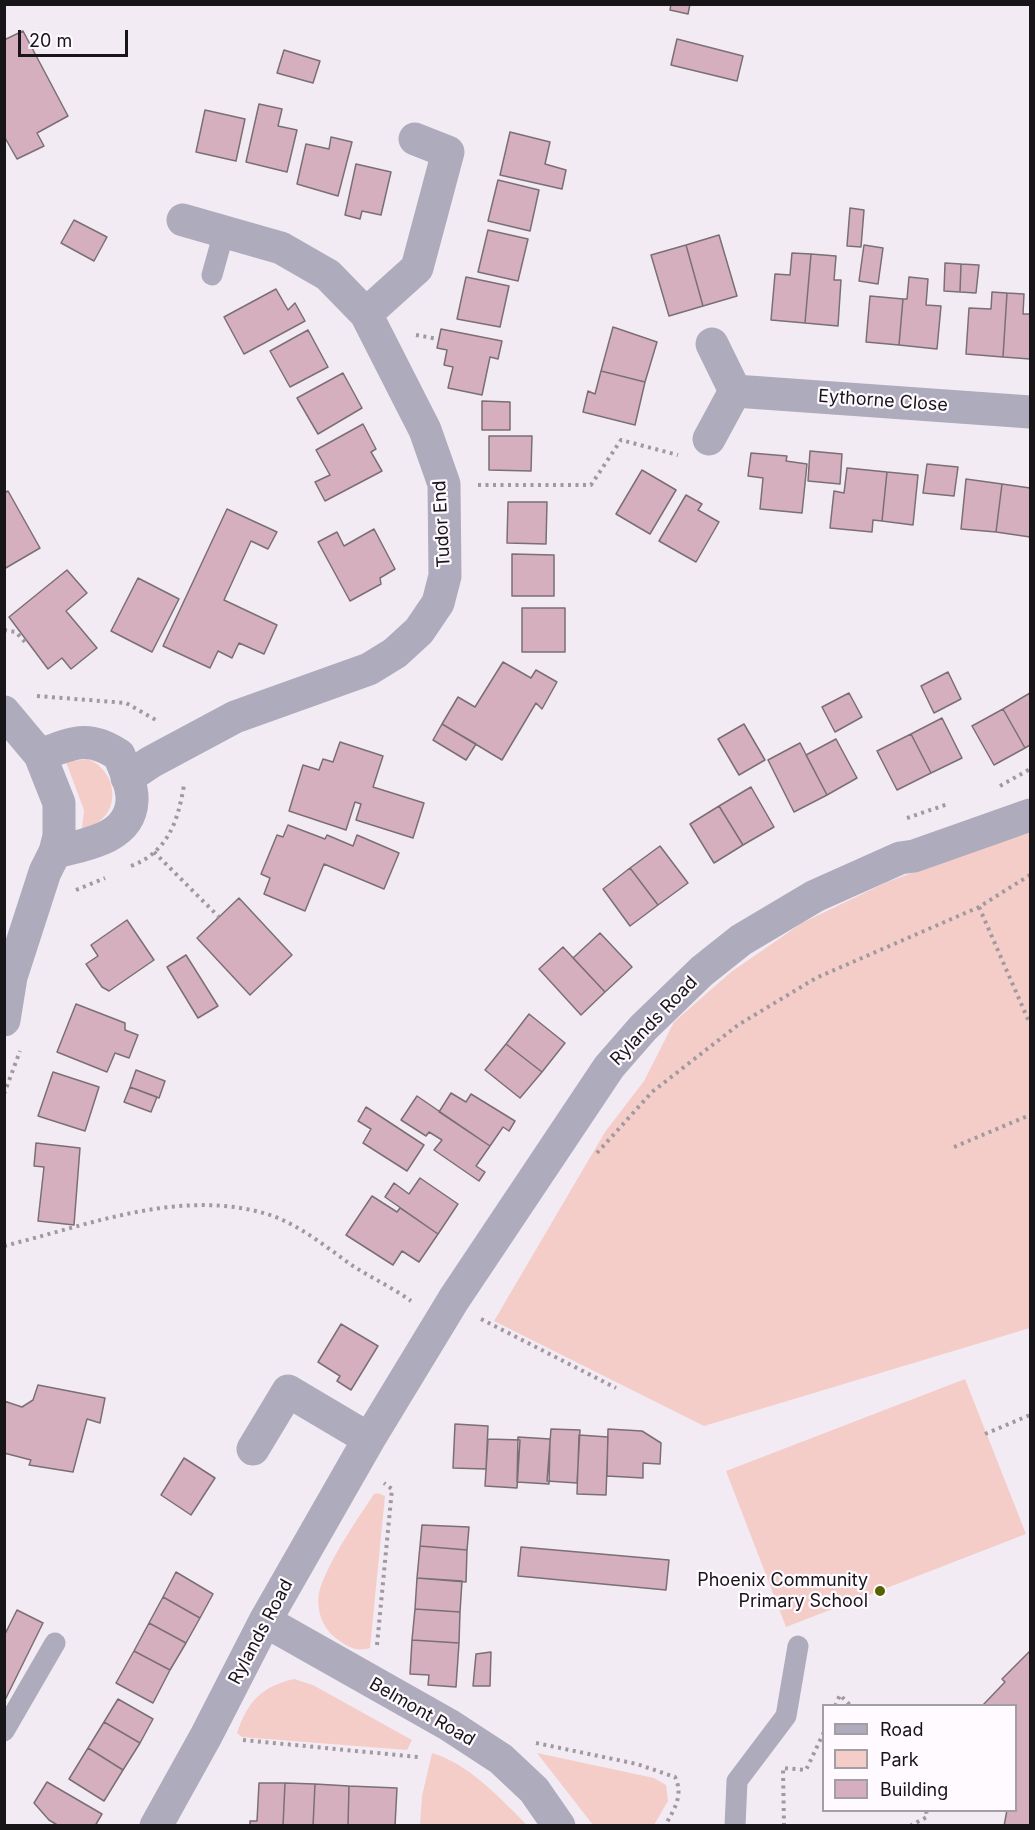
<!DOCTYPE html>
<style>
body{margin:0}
#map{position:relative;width:1035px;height:1830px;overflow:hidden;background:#f3ebf4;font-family:Inter,sans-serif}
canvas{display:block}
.frame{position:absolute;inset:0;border:6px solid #181518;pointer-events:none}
.legend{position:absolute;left:822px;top:1704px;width:195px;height:108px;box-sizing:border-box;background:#fefaff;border:2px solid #a29ea3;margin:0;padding:8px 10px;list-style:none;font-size:18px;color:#181518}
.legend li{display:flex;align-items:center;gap:12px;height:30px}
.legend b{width:30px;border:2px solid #a29ea3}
.scale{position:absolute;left:18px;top:30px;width:110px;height:27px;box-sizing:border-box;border:3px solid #181518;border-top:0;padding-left:8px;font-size:18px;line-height:21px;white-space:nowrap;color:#181518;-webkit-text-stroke:4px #fefaff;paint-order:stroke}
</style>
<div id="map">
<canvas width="1035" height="1830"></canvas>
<div class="frame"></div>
<ul class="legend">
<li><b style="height:8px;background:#aeacbc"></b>Road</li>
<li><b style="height:16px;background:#f4cdc9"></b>Park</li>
<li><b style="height:16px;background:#d6afbe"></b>Building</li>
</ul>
<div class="scale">20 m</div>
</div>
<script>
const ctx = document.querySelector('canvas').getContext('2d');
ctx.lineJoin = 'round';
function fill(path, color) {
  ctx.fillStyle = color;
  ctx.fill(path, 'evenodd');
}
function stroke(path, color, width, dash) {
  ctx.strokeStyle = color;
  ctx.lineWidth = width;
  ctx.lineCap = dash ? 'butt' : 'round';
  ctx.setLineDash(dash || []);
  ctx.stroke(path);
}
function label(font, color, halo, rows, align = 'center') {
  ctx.font = font + ' Inter,sans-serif';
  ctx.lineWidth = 4.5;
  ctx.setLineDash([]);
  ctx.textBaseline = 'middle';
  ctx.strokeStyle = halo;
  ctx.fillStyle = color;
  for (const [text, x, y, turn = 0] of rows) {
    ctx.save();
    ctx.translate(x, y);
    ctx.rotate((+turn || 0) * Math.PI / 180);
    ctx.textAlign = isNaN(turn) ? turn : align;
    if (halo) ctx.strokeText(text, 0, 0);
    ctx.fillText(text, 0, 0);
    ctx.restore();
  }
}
fill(new Path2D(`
 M 88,759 C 122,773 121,823 82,828 L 84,810 L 66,762 Z
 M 1030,833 L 1030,1328 L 704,1426 L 494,1321 L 605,1132 L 644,1081 L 674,1022 L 731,972 L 802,923 L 887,882 L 969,852 Z
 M 965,1379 L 1026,1534 L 786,1627 L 726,1471 Z
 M 378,1493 L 385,1496 L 370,1648 C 356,1652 348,1647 337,1639 C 321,1628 314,1604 321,1586 C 332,1556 356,1521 374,1494 Z
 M 294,1679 L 313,1685 L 412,1740 L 407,1750 L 242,1737 L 237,1733 C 248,1701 261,1687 294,1679 Z
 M 432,1753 C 468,1763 501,1799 527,1825 L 420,1825 L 422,1796 Z
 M 537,1753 L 654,1778 L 666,1785 L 668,1801 L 654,1825 L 593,1825 Z`), '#f4cdc9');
const building = new Path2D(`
 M 671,4 L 690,4 L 688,14 L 670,10 Z
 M 23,31 L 68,116 L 37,133 L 44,146 L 17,159 L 4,136 L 4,40 Z
 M 677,39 L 743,56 L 737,81 L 671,65 Z
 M 284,50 L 320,61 L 313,83 L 277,73 Z
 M 259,104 L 282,109 L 278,126 L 297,130 L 287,172 L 246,162 Z
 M 205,110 L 245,119 L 236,161 L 196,152 Z
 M 510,132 L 550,142 L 545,164 L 566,170 L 562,189 L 500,175 Z
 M 331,137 L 352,142 L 338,196 L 297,184 L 306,144 L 329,149 Z
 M 356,164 L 391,172 L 381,215 L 362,211 L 360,219 L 345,215 Z
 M 498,180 L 539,190 L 530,231 L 488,221 Z
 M 850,208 L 864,210 L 861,247 L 847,246 Z
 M 74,220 L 107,237 L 94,261 L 61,243 Z
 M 488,230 L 528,239 L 518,281 L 478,272 Z
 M 719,235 L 737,296 L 703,306 L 686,245 Z
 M 686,245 L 703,306 L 669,316 L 651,255 Z
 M 864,245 L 883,248 L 878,284 L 859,281 Z
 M 792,253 L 811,254 L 805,323 L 771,320 L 775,274 L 790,275 Z
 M 811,254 L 836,256 L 834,280 L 841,280 L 838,326 L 805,323 Z
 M 945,263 L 961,264 L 960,292 L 944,291 Z
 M 961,264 L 979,265 L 976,293 L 960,292 Z
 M 466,277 L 509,286 L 500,327 L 457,319 Z
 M 909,277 L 928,279 L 926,305 L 941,306 L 937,349 L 899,345 L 903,299 L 907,299 Z
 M 276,289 L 288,310 L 295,303 L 305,321 L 244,354 L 224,317 Z
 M 992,292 L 1007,293 L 1003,357 L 966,354 L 969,308 L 991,309 Z
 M 1007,293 L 1024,294 L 1023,314 L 1030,314 L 1030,359 L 1003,357 Z
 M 870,296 L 903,299 L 899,345 L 866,342 Z
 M 613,327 L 657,342 L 645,382 L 601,371 Z
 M 441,329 L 502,341 L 498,359 L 490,357 L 482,395 L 448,388 L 453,367 L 444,365 L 447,350 L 437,348 Z
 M 308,330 L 328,367 L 290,387 L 270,351 Z
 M 601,371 L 645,382 L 635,425 L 583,412 L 588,391 L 595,394 Z
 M 343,373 L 362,408 L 318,434 L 297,398 Z
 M 482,401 L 510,402 L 510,430 L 482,430 Z
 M 363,424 L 376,449 L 371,452 L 382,471 L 325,501 L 315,482 L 330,475 L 316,450 Z
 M 489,436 L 532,436 L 531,471 L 489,470 Z
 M 810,451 L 842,454 L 840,484 L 808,481 Z
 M 751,453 L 787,456 L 786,461 L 807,464 L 802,513 L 760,509 L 763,478 L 748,476 Z
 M 927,464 L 958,467 L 954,496 L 923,493 Z
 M 847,468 L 887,472 L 882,521 L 873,520 L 872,532 L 830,528 L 834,491 L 844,493 Z
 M 642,470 L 676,490 L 650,534 L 616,514 Z
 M 887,472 L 918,475 L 913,525 L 882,521 Z
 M 966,479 L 1002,484 L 996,532 L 961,529 Z
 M 1002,484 L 1030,488 L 1030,537 L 996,532 Z
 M 8,491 L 40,548 L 4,569 L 4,493 Z
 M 686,495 L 702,504 L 698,510 L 719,522 L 696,562 L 659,541 Z
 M 508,502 L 547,502 L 546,544 L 507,543 Z
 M 227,509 L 277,532 L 268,549 L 251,541 L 224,600 L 277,625 L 264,654 L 239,643 L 232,658 L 218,651 L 210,668 L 163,646 Z
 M 374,529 L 395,569 L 380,578 L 381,584 L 350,601 L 318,542 L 337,532 L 344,546 Z
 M 512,554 L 554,555 L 554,596 L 512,596 Z
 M 67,570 L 87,593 L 66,611 L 97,648 L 71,669 L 62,658 L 48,669 L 9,617 Z
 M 138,578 L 179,599 L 152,652 L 111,631 Z
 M 522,608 L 565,608 L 565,652 L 522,652 Z
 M 503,662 L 531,678 L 536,670 L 557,682 L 542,709 L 536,703 L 502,760 L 442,724 L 458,697 L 475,707 Z
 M 948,672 L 961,699 L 934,713 L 921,686 Z
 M 849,693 L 862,717 L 835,732 L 822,707 Z
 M 1030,693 L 1030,745 L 1025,748 L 1003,709 Z
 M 1003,709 L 1025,748 L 994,765 L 972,726 Z
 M 942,718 L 962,758 L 931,773 L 911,734 Z
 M 442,724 L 476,744 L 466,760 L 433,740 Z
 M 744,724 L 765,760 L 739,775 L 718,739 Z
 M 911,734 L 931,773 L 897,790 L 877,751 Z
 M 836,739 L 857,778 L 827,795 L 806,755 Z
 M 340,742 L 383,756 L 373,787 L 424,803 L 413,838 L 356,820 L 361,804 L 355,802 L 346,830 L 289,811 L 303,765 L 319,770 L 323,759 L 333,762 Z
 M 800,743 L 827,795 L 794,812 L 768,760 Z
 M 751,787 L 774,827 L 743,845 L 719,806 Z
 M 719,806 L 743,845 L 714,863 L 690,824 Z
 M 288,825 L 325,839 L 327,835 L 353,846 L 357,835 L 399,853 L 384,889 L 324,864 L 305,911 L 264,894 L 270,878 L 261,874 L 277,835 L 283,837 Z
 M 660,846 L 688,883 L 658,905 L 630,868 Z
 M 630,868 L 658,905 L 630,926 L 603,889 Z
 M 239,898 L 292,955 L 250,995 L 197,938 Z
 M 127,920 L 154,960 L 109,991 L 102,987 L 86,964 L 98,956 L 91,945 Z
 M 600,933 L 632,967 L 605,992 L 573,958 Z
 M 563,947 L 605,992 L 581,1015 L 539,969 Z
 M 186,955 L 218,1006 L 198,1018 L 167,967 Z
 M 76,1004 L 125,1023 L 125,1030 L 138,1035 L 129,1058 L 115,1053 L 107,1072 L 57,1052 Z
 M 529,1014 L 565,1043 L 542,1072 L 506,1044 Z
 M 506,1044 L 542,1072 L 520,1098 L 485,1070 Z
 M 136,1070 L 165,1081 L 159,1098 L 130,1087 Z
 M 53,1072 L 99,1087 L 85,1131 L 38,1116 Z
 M 130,1087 L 157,1097 L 151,1112 L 124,1102 Z
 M 451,1093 L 466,1102 L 471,1094 L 515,1121 L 509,1131 L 503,1127 L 490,1146 L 439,1112 Z
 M 417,1096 L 490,1146 L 476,1166 L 485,1172 L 479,1181 L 434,1150 L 442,1140 L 429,1132 L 426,1136 L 401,1120 Z
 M 366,1107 L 424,1145 L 407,1171 L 363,1143 L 371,1129 L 358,1121 Z
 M 36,1143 L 80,1148 L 74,1225 L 38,1221 L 44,1167 L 34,1166 Z
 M 420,1178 L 458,1204 L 438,1234 L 385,1197 L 394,1183 L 409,1194 Z
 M 372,1196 L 397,1212 L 400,1208 L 438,1234 L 419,1262 L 402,1251 L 393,1265 L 346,1235 Z
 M 341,1324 L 378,1346 L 351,1390 L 337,1381 L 340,1376 L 318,1362 Z
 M 38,1385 L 105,1398 L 100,1423 L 87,1419 L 73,1472 L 29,1465 L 31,1460 L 4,1453 L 4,1401 L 22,1407 L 33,1400 Z
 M 455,1424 L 488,1426 L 486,1469 L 453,1468 Z
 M 551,1429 L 580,1430 L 577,1483 L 547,1481 Z
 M 608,1429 L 642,1431 L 661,1443 L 660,1464 L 643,1463 L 643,1478 L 607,1476 Z
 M 579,1435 L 608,1437 L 606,1495 L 577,1494 Z
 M 518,1437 L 550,1439 L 549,1484 L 517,1482 Z
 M 488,1439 L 520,1440 L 517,1488 L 485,1486 Z
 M 184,1458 L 215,1478 L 191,1515 L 161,1495 Z
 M 422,1525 L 469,1527 L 467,1550 L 420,1546 Z
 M 420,1546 L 467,1550 L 466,1582 L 417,1578 Z
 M 521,1547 L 669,1560 L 666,1590 L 518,1576 Z
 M 176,1572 L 213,1594 L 200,1618 L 163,1597 Z
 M 417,1578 L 462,1581 L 460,1612 L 415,1609 Z
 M 163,1597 L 200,1618 L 186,1643 L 149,1623 Z
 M 415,1609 L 460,1612 L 459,1643 L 412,1640 Z
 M 17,1610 L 43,1623 L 4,1702 L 4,1636 Z
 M 149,1623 L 186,1643 L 170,1670 L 134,1651 Z
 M 412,1640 L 459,1643 L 456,1687 L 428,1685 L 429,1675 L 410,1674 Z
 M 134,1651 L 170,1670 L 153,1703 L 116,1683 Z
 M 1030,1651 L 1030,1826 L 1004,1826 L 1007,1810 L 1016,1810 L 1016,1706 L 982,1706 L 1005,1682 L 1002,1679 Z
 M 491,1652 L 490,1686 L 473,1686 L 476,1654 Z
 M 118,1699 L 153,1719 L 140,1743 L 104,1722 Z
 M 104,1722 L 140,1743 L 123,1770 L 88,1748 Z
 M 88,1748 L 123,1770 L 104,1801 L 69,1779 Z
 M 47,1782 L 102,1814 L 95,1826 L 59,1826 L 49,1820 L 34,1803 Z
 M 259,1783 L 285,1783 L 283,1826 L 250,1826 L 250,1821 L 257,1821 Z
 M 285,1783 L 315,1784 L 313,1826 L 283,1826 Z
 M 315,1784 L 349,1786 L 348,1826 L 313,1826 Z
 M 349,1786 L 397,1788 L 395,1826 L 348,1826 Z`);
fill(building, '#d6afbe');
stroke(building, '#7a6f73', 1.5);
stroke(new Path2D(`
 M 416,335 L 438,339
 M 478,485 L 591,485 L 621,440 L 678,455
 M 4,630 L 16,632 L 25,642
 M 37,696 L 126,703 L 156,720
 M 1000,786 L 1030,769
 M 907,818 L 948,804
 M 154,852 L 219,917
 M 131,866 C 168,852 178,821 184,785
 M 76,890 L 105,878
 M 979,907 L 1030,1024
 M 4,1094 L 20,1051
 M 954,1147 L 1030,1115
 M 597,1153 L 652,1092 L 738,1025 L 816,978 L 979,907 L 1030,875
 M 4,1246 C 89,1225 180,1188 267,1214 C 299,1224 326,1247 353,1266 C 372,1278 393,1288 411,1301
 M 481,1319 L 616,1388
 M 985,1434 L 1030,1415
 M 377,1645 L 392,1489 L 384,1483
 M 835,1706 L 840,1695 L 851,1706
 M 243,1740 L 418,1757
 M 536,1743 L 637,1764 L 675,1777 C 684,1796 674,1809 665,1826
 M 784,1826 L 783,1768 L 806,1770 L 824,1732
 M 910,1826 L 927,1817 L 926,1810`), '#a09aa0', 4, [3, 4.5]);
stroke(new Path2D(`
 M 212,275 L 224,232
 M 4,1731 L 55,1643
 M 735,1826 L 737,1781 L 786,1716 L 798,1646`), '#aeacbc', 21);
stroke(new Path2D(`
 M 366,314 L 417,268 L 448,152 L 415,139
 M 735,391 L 1030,412
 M 709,439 L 735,391 L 712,344
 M 4,712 L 40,755 L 59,803 L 59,836 L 55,852 L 45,872 L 11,977 L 4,1020
 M 40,755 C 73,743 88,734 119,755 C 124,768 133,786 132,801 C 130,839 84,845 55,852
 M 127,778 L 151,762 L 235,717 L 369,669 L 395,653 L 419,631 L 438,603 L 445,576 L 444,484 L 425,430 L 366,314 L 328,275 L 281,248 L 183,220
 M 253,1449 L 288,1391 L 369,1439
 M 265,1621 L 449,1725 L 501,1759 L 534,1790 L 559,1826
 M 156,1826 L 206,1736 L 265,1621 L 369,1439 L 454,1299 L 609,1067 L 643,1028 L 702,971 L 741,940 L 815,896 L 900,858 L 914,856 L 1030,815`), '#aeacbc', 33);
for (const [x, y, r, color] of [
 [880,1591,6,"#576200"]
]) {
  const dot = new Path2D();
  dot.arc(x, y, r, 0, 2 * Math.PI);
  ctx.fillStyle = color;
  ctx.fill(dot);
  stroke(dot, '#fefaff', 2);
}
label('18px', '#181518', '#fefaff', [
 ["Eythorne Close",883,401,4],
 ["Tudor End",442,524,-93],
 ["Rylands Road",654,1021,-46],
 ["Rylands Road",261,1632,-62],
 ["Belmont Road",422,1712,30]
]);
label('18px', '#181518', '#fefaff', [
 ["Phoenix Community",868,1581],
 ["Primary School",868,1602]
], 'right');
</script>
